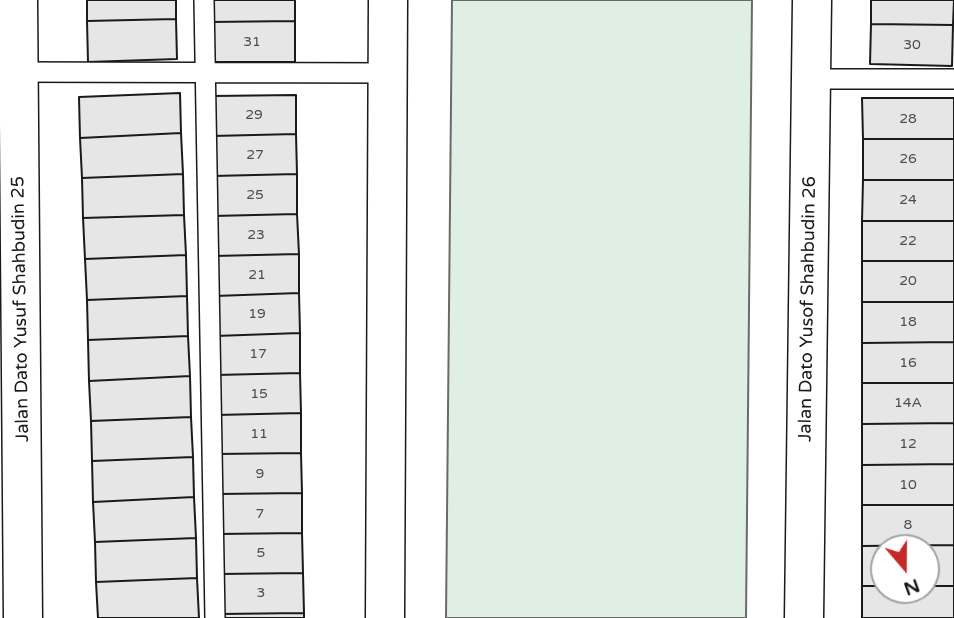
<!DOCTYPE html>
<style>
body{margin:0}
#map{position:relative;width:954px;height:618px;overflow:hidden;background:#fff;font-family:"Varela Round",sans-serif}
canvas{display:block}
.north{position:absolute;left:870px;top:534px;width:70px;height:70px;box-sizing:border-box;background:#fff;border:2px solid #a3a3a3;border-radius:50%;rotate:160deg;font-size:19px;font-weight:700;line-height:28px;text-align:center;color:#1a1a1a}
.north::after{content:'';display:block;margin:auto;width:24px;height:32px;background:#c62828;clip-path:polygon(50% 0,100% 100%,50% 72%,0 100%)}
</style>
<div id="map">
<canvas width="954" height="618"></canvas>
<div class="north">N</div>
</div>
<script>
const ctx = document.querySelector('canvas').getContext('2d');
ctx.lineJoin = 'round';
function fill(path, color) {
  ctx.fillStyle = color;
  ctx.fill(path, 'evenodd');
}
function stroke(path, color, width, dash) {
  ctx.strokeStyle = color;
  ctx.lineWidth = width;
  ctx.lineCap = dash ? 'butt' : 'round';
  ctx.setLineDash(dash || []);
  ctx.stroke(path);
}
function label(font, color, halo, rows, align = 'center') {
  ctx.font = font + ' "Varela Round",sans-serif';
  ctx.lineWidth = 5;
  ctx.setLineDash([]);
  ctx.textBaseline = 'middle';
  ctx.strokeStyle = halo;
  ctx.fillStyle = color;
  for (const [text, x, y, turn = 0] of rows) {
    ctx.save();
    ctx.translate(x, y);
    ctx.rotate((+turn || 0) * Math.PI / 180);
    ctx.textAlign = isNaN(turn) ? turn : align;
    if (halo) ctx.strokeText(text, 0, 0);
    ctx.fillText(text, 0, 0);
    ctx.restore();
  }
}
const green = new Path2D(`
 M 452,0 L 752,0 L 746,618 L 446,618 Z`);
fill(green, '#e0efe3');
stroke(green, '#6a6a6a', 2);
const building = new Path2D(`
 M 87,0 L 176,0 L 176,19 L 87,21 Z
 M 209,0 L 295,0 L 295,21 L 210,22 Z
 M 871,0 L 954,0 L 953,25 L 871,24 Z
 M 176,19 L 177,59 L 88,62 L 87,21 Z
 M 295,21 L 295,62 L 210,62 L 210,22 Z
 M 871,24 L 953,25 L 952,66 L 870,64 Z
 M 180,93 L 181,133 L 80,138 L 79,97 Z
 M 296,95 L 296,134 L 212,136 L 212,96 Z
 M 862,98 L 954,98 L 954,139 L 863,139 Z
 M 181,133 L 183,174 L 82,178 L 80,138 Z
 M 296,134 L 297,174 L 213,176 L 212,136 Z
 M 863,139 L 954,139 L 954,180 L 863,180 Z
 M 183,174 L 184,215 L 83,218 L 82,178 Z
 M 297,174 L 297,214 L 213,216 L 213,176 Z
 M 863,180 L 954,180 L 954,221 L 862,221 Z
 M 297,214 L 299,254 L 214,256 L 213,216 Z
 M 184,215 L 186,255 L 85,259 L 83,218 Z
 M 862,221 L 954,221 L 954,261 L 862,261 Z
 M 299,254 L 299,293 L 215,296 L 214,256 Z
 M 186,255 L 187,296 L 87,300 L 85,259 Z
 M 862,261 L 954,261 L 954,302 L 862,302 Z
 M 299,293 L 300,333 L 215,336 L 215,296 Z
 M 187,296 L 188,336 L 88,340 L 87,300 Z
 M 862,302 L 954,302 L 954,342 L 862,343 Z
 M 300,333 L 300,373 L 216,375 L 215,336 Z
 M 188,336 L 190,376 L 89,381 L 88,340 Z
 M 954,342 L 954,383 L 862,383 L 862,343 Z
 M 300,373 L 301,413 L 217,415 L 216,375 Z
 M 190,376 L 191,417 L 91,421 L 89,381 Z
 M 862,383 L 954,383 L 954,423 L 862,424 Z
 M 301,413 L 301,453 L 217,454 L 217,415 Z
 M 191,417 L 193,457 L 92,461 L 91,421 Z
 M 954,423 L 954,464 L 862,465 L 862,424 Z
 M 301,453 L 302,493 L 218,494 L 217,454 Z
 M 193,457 L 194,497 L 93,502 L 92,461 Z
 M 954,464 L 954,505 L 862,505 L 862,465 Z
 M 302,493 L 302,533 L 218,534 L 218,494 Z
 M 194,497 L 196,538 L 95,542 L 93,502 Z
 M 862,505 L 954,505 L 954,545 L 862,546 Z
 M 302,533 L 303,573 L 219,574 L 218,534 Z
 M 196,538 L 197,578 L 96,582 L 95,542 Z
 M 954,545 L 954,586 L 926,586 L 926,548 L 884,548 L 884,586 L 862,586 L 862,546 Z
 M 303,573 L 304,613 L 220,614 L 219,574 Z
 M 197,578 L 199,618 L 98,618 L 96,582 Z
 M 862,586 L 884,586 L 884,590 L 926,590 L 926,586 L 954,586 L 954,618 L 862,618 Z
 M 304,613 L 304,618 L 220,618 L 220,614 Z`);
fill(building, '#e6e6e6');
stroke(building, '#1a1a1a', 2);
const service = new Path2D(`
 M 204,0 L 215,618
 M 11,72 L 388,73
 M 811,79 L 954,79`);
const minor = new Path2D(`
 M 18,0 L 23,618
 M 385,618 L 388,0
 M 804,618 L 812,0`);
stroke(service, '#1a1a1a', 22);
stroke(minor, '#1a1a1a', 41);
stroke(service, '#fff', 19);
stroke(minor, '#fff', 38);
label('14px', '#4d4d4d', null, [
 ["31",252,42],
 ["30",912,45],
 ["29",254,115],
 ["28",908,119],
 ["27",255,155],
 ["26",908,159],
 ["25",255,195],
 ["24",908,200],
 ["23",256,235],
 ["22",908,241],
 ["21",257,275],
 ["20",908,281],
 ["19",257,314],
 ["18",908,322],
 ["17",258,354],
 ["16",908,363],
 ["15",259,394],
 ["14A",908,403],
 ["11",259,434],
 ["12",908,444],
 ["9",260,474],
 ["10",908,485],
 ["7",260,514],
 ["8",908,525],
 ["5",261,553],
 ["3",261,593]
]);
label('18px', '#1a1a1a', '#fff', [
 ["Jalan Dato Yusuf Shahbudin 25",21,309,-91],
 ["Jalan Dato Yusof Shahbudin 26",808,309,-89]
]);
</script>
